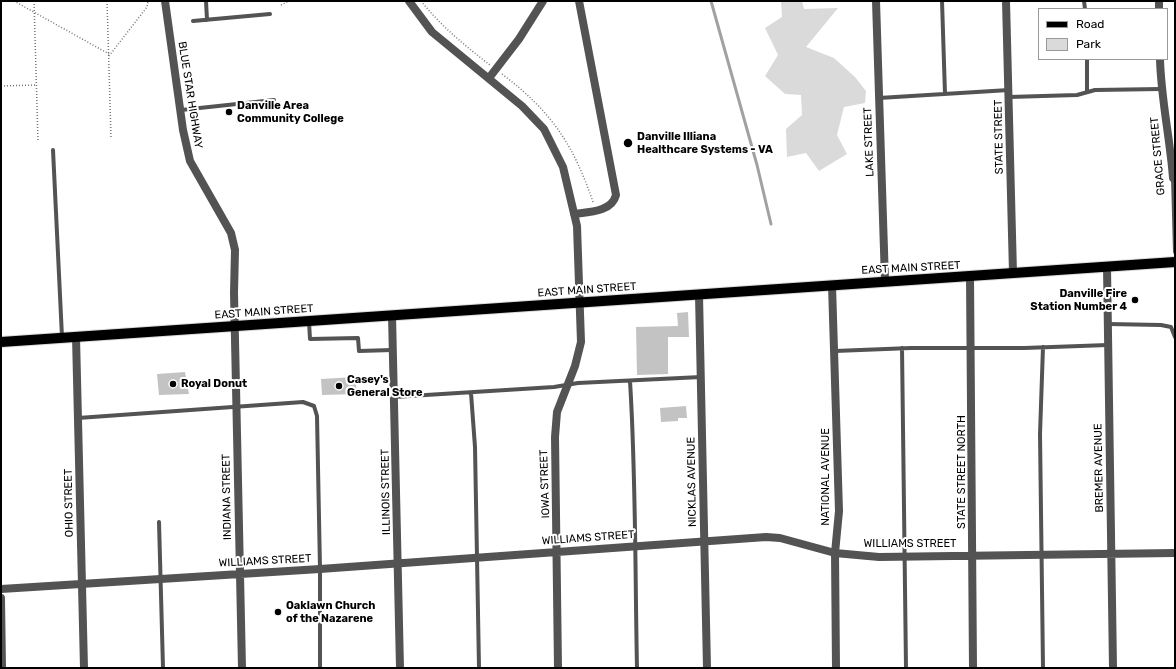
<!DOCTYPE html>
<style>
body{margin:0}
#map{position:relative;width:1176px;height:669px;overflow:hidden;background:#fff;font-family:Rubik,sans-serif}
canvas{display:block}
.frame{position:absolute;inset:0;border:2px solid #000;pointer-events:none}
.legend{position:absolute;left:1038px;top:8px;width:130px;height:52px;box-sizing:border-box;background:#fff;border:1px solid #999;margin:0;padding:5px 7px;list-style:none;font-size:12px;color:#000}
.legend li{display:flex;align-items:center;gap:8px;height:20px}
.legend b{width:20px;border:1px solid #999}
</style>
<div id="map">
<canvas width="1176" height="669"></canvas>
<div class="frame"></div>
<ul class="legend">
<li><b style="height:5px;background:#000"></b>Road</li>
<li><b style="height:11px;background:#dadada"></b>Park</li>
</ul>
</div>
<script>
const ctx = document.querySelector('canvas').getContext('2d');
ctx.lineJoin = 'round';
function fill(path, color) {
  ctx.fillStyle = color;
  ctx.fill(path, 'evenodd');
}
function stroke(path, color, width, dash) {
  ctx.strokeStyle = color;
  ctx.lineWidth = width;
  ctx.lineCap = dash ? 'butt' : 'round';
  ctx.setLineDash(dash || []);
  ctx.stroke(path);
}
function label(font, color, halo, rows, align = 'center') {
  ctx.font = font + ' Rubik,sans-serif';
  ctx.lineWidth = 4;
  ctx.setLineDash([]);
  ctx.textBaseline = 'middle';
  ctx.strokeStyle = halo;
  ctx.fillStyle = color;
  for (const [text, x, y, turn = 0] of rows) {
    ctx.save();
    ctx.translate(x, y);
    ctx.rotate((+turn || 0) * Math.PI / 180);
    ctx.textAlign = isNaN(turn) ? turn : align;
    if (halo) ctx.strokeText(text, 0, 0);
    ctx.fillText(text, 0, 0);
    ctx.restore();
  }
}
fill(new Path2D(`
 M 781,1 L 802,1 L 804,9 L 838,8 L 806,47 L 834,58 L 855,77 L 866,91 L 865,103 L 844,107 L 837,135 L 847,154 L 819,171 L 806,153 L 787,157 L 786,129 L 802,115 L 801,95 L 785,94 L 765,76 L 778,55 L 765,28 L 782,17 Z`), '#dadada');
stroke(new Path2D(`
 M 711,1 L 757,165 L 771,224`), '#a1a1a1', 3);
fill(new Path2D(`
 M 688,312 L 689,337 L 668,337 L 668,374 L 637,375 L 636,327 L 678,326 L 677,313 Z
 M 185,372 L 189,394 L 159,395 L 157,374 Z
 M 355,377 L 357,394 L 322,395 L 321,379 Z
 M 686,406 L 687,418 L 678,418 L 678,421 L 661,422 L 660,408 Z`), '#c3c3c3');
const primary = new Path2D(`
 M 1,342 L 1175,262`);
stroke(primary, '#dbdbdb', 12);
stroke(new Path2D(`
 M 14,1 L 109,54
 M 34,1 L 38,141
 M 107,1 L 111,137
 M 421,1 C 441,26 464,45 490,65
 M 281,5 L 289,1
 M 109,56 L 147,7 L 148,1
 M 502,74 C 552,112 573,144 593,202
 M 1,86 L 36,85`), '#757575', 1.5, [1, 2]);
stroke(new Path2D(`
 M 206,1 L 207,20
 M 942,1 L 945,94
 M 1084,1 L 1085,9
 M 193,21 L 270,14
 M 1087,59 L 1087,92
 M 1009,97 L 1077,95 L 1095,90 L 1161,89
 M 879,98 L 1009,90
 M 181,110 L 274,100
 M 53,150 L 62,337
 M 1173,178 L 1175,252
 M 309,322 L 310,339 L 358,338 L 359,351 L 392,350
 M 1108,324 L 1161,325 L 1171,327 L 1175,337
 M 902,348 L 906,668
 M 835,351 L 911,348 L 1024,348 L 1108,345
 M 630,381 C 636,476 635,572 637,668
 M 471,393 L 475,447 L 479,668
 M 394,397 L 554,387 L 578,383 L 701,377
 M 78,418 L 303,402 L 314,406 L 317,416 L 320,569 L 320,668
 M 159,522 L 163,668
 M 1043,668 L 1040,434 L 1043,347`), '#535353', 4);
stroke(new Path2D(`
 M 165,1 L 183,130 L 190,161 L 231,233 L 235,250 L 234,293 L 242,668
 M 409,1 L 432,32 L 522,106 L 544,129 L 563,167 L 577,226 L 581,342 L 575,366 L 557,412 L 555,437 L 558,668
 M 876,1 L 885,281
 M 1006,1 L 1013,273
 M 1159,1 L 1159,9
 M 1160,59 C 1161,99 1170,138 1173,178
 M 489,78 L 519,39 L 543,1
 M 574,214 C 588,212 612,212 616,195 L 579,1
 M 1107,267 L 1113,668
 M 970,276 L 973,668
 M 832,285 L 839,511 L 835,553 L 836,668
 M 699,295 L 707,668
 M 392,315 L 400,668
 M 76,337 L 84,668
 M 1,589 L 320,569 L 766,537 L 780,538 L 835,553 L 879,557 L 1175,553
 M 1,598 L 2,668`), '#535353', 8);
stroke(primary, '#000', 10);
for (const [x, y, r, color] of [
 [229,112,4,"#000"],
 [628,143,5,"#000"],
 [1135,300,4,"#000"],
 [173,384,4,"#000"],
 [339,386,4,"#000"],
 [278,612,4,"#000"]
]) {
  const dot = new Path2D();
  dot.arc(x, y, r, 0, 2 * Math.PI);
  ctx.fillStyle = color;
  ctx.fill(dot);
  stroke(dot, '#fff', 1.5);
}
label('11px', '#000', '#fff', [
 ["BLUE STAR HIGHWAY",190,95,81],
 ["STATE STREET",999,137,-91],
 ["LAKE STREET",869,142,-92],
 ["GRACE STREET",1158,156,-95],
 ["EAST MAIN STREET",911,268,-3],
 ["EAST MAIN STREET",587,290,-4],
 ["EAST MAIN STREET",264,312,-4],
 ["BREMER AVENUE",1099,468,-91],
 ["STATE STREET NORTH",962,472,-90],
 ["NATIONAL AVENUE",826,477,-90],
 ["NICKLAS AVENUE",692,482,-91],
 ["IOWA STREET",545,484,-92],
 ["ILLINOIS STREET",386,492,-91],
 ["INDIANA STREET",227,497,-91],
 ["OHIO STREET",69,503,-91],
 ["WILLIAMS STREET",588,538,-4],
 ["WILLIAMS STREET",910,544],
 ["WILLIAMS STREET",265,561,-3]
]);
label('bold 11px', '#000', '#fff', [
 ["Danville Area",237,106],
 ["Community College",237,119],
 ["Danville Illiana",637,137],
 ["Healthcare Systems - VA",637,150],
 ["Danville Fire",1127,294,"right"],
 ["Station Number 4",1127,307,"right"],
 ["Casey's",347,380],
 ["General Store",347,393],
 ["Royal Donut",181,384],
 ["Oaklawn Church",286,606],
 ["of the Nazarene",286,619]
], 'left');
</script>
